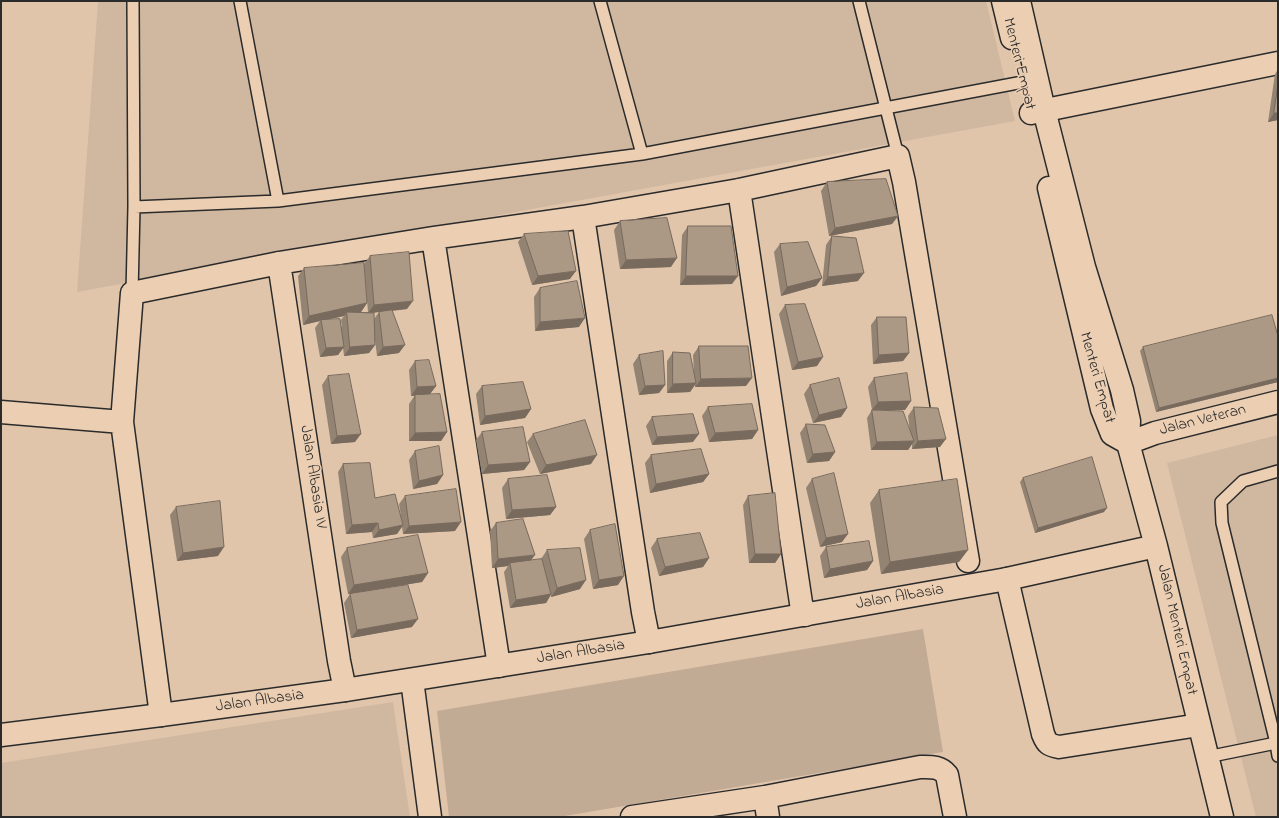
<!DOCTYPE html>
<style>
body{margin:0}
#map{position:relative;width:1279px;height:818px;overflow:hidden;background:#e0c5ab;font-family:"Indie Flower",sans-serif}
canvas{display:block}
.frame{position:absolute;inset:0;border:2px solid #2b2b2b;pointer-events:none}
</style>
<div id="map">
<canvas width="1279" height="818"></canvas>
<div class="frame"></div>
</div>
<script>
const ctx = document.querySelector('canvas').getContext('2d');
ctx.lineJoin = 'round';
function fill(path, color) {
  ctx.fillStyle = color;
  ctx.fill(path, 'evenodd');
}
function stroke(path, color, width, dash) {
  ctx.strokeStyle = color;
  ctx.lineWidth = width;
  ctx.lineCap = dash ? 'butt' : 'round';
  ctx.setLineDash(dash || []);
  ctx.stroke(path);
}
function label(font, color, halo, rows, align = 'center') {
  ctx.font = font + ' "Indie Flower",sans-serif';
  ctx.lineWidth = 3;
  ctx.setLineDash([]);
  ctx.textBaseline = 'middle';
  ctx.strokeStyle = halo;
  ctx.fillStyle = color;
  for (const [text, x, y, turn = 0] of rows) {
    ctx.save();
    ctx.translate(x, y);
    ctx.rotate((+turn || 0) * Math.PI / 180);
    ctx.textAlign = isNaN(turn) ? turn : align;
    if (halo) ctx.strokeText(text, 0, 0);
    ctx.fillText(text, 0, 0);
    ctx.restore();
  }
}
fill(new Path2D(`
 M 98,1 L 986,1 L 1015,121 L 77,292 Z
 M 1278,435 L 1278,817 L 1256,817 L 1167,463 Z
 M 393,702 L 410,817 L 1,817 L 1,763 Z`), '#d0b8a0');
fill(new Path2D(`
 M 923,629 L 943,752 L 559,817 L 449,817 L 437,711 Z`), '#c2ab95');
const service = new Path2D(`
 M 240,1 L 278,201
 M 600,1 L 642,154
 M 859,1 L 898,156
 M 134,207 L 278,201 L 642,154 L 1023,82 L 1037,78
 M 132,293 L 134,207 L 133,1
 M 1278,471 L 1243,481 L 1221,502 L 1222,523 L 1276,743 L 1278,756
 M 1207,757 L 1276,743`);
const minor = new Path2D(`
 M 1031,113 L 1278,63
 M 739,190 L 801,603 L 805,615
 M 583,217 L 643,612 L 649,642
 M 433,238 L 499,666
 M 279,263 L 339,661 L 345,690
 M 1,412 L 122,422
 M 1007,579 L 1043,734 C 1047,744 1049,745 1059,747 L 1199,725
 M 412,680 L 430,817
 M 161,715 L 122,422 L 132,293 L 279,263 L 433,238 L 583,217 L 739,190 L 898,156 L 904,182 L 968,561
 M 765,797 L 768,817
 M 632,817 L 765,797 L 920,767 C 931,767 940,766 947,775 L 955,817`);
const tertiary = new Path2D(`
 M 1003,1 L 1012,38
 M 1019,1 L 1044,110 L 1084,267 L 1122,390 L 1129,421 L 1128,443 L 1156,546 L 1222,817
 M 1049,188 L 1102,409 L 1112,434 L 1128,443
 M 1128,443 L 1155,433 L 1278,402
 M 1,735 L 161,715 L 345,690 L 649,642 L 1007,579 L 1156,546`);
stroke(service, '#2b2b2b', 14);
stroke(minor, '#2b2b2b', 25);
stroke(tertiary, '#2b2b2b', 25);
stroke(service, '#eccfb3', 11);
stroke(minor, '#eccfb3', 22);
stroke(tertiary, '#eccfb3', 22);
fill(new Path2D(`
 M 1278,69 L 1278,120 L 1268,122 L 1275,74 Z
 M 827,182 L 898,216 L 892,224 L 829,236 L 821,191 Z
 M 620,221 L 671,267 L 620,269 L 614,230 Z
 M 688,226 L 732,284 L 680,285 L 682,235 Z
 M 524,234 L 570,279 L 532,285 L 518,242 Z
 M 832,236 L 858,281 L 822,286 L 826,245 Z
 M 780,244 L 822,278 L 816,286 L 781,296 L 774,252 Z
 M 370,256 L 407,309 L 392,311 L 399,353 L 377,356 L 375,340 L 375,345 L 369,353 L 344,356 L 343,348 L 338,355 L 320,357 L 315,328 L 320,321 L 303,325 L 298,276 L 304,268 L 367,303 L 361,312 L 368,312 L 364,264 ZM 379,312 L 374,319 L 374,313 ZM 344,316 L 341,320 L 342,327 L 326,320 Z
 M 540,288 L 579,327 L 535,331 L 534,297 Z
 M 785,305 L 817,366 L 792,370 L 779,314 Z
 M 877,317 L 909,353 L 903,361 L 873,364 L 871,325 Z
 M 1278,336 L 1278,382 L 1156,412 L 1140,351 L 1143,347 Z
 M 699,346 L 746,386 L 695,387 L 695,385 L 690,392 L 667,393 L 667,361 L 673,352 L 694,374 L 693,355 Z
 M 639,355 L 665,385 L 659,393 L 639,395 L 633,364 Z
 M 415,361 L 436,386 L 430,394 L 411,396 L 409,370 Z
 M 328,376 L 355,442 L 331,444 L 322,385 Z
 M 874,378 L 911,401 L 905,410 L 877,410 L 910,432 L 908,416 L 914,407 L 940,447 L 912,449 L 912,444 L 908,450 L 871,450 L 867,418 L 872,410 L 868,387 Z
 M 810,385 L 847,408 L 841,417 L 813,423 L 804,394 Z
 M 482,386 L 531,409 L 525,418 L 480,425 L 476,394 Z
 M 415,395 L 447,432 L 441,441 L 409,441 L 409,404 Z
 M 708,407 L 758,430 L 752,439 L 709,442 L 702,416 Z
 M 652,417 L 693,442 L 652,445 L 646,426 Z
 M 806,424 L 835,452 L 829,461 L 807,463 L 800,433 Z
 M 482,432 L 530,462 L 524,470 L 482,474 L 476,440 Z
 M 533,434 L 591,464 L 540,474 L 527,442 Z
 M 415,451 L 443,475 L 437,484 L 413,489 L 409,460 Z
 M 651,455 L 709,474 L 703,482 L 650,493 L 645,463 Z
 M 343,464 L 375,498 L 401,516 L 399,504 L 405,496 L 455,531 L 403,534 L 402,527 L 397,534 L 373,538 L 372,532 L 346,534 L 338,472 Z
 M 1023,478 L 1104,512 L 1035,533 L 1020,482 Z
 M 508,479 L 556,507 L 550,515 L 506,519 L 502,488 Z
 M 812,479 L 842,542 L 820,547 L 806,488 Z
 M 879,490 L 959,562 L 881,574 L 870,503 Z
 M 748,496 L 781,554 L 775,563 L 749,563 L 743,505 Z
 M 176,507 L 218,556 L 177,561 L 170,515 Z
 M 496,523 L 531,561 L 541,559 L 547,550 L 580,589 L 551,597 L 551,595 L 546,603 L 510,608 L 504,572 L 508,566 L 492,568 L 490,531 Z
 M 590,530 L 618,585 L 593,589 L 584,539 Z
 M 657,539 L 709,558 L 703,567 L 659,576 L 651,548 Z
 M 826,547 L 873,561 L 867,570 L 824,578 L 820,556 Z
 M 347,548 L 428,573 L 422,582 L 348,594 L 341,557 Z
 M 350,594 L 412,627 L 351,638 L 344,603 Z`), '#938372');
fill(new Path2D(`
 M 1274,113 L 1278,113 L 1278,120 L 1268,122 Z
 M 898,216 L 892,224 L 829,236 L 835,228 Z
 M 677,258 L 671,267 L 620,269 L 626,260 Z
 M 576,271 L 570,279 L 532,285 L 538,276 Z
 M 864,273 L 858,281 L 822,286 L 828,277 Z
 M 686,276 L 738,276 L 732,284 L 680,285 Z
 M 822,278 L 816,286 L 781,296 L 787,287 Z
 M 413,301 L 407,309 L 368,313 L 374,305 Z
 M 367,303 L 361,312 L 347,312 L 344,316 L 321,321 L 321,320 L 320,321 L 303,325 L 309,316 Z
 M 585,318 L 579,327 L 535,331 L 540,322 Z
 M 375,345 L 369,353 L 344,356 L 350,347 Z
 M 405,345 L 399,353 L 377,356 L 383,347 Z
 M 344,347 L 338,355 L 320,357 L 326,348 Z
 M 909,353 L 903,361 L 873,364 L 879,355 Z
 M 823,357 L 817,366 L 792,370 L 798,362 Z
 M 752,378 L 746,386 L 695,387 L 701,379 Z
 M 1278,378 L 1278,382 L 1156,412 L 1159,408 Z
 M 696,383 L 690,392 L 667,393 L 673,384 Z
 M 665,385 L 659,393 L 639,395 L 645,386 Z
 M 436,386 L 430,394 L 411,396 L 417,387 Z
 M 911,401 L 905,410 L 872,410 L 878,402 Z
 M 847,408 L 841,417 L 813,423 L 819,415 Z
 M 531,409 L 525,418 L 480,425 L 485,416 Z
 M 758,430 L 752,439 L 709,442 L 715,433 Z
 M 447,432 L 441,441 L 409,441 L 415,433 Z
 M 361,434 L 355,442 L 331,444 L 337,436 Z
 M 699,434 L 693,442 L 652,445 L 657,437 Z
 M 946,439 L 940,447 L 912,449 L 918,441 Z
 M 914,441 L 908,450 L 871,450 L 877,442 Z
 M 835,452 L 829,461 L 807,463 L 813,454 Z
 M 597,455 L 591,464 L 540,474 L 546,465 Z
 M 530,462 L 524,470 L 482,474 L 488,465 Z
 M 709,474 L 703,482 L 650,493 L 656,484 Z
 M 443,475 L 437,484 L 413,489 L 419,481 Z
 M 556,507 L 550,515 L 506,519 L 512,510 Z
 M 1107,508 L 1104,512 L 1035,533 L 1038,528 Z
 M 461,522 L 455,531 L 403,534 L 409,526 Z
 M 378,523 L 372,532 L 346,534 L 352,525 Z
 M 403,525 L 397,534 L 373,538 L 379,530 Z
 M 848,534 L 842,542 L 820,547 L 826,538 Z
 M 224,547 L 218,556 L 177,561 L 183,553 Z
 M 968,550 L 959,562 L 881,574 L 890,562 Z
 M 755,554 L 781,554 L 775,563 L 749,563 Z
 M 535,555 L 529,563 L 510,563 L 508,566 L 492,568 L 498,559 Z
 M 709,558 L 703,567 L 659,576 L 665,567 Z
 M 873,561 L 867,570 L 824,578 L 830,569 Z
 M 428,573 L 422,582 L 348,594 L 354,585 Z
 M 624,576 L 618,585 L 593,589 L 599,580 Z
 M 586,580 L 580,589 L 551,597 L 557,588 Z
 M 551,594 L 546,603 L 510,608 L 516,600 Z
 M 418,619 L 412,627 L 351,638 L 357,630 Z`), '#786a5d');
const building = new Path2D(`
 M 1278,85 L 1278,113 L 1274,113 Z
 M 886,179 L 898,216 L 835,228 L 827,182 Z
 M 667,218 L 677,258 L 626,260 L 620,221 Z
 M 688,226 L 731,226 L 738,276 L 686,276 Z
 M 568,231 L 576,271 L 538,276 L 524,234 Z
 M 832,236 L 856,238 L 864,273 L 828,277 Z
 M 808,242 L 822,278 L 787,287 L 780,244 Z
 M 409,252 L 413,301 L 374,305 L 370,256 Z
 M 364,263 L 367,303 L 309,316 L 304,268 Z
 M 577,281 L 585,318 L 540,322 L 540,288 Z
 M 805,304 L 823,357 L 798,362 L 785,305 Z
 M 392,310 L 405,345 L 383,347 L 379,312 Z
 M 347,312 L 374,313 L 375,345 L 350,347 Z
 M 1272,315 L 1278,336 L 1278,378 L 1159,408 L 1143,347 Z
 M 877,317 L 906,317 L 909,353 L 879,355 Z
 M 340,319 L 344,347 L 326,348 L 321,320 Z
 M 699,346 L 748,346 L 752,378 L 701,379 Z
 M 663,351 L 665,385 L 645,386 L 639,355 Z
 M 673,352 L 690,353 L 696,383 L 673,384 Z
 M 429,360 L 436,386 L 417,387 L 415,361 Z
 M 907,373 L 911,401 L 878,402 L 874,378 Z
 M 349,374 L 361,434 L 337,436 L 328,376 Z
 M 839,378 L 847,408 L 819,415 L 810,385 Z
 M 523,382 L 531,409 L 485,416 L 482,386 Z
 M 440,394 L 447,432 L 415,433 L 415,395 Z
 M 752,404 L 758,430 L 715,433 L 708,407 Z
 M 914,407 L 938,408 L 946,439 L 918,441 Z
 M 872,410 L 903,411 L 914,441 L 877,442 Z
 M 693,414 L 699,434 L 657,437 L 652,417 Z
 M 585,420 L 597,455 L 546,465 L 533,434 Z
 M 806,424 L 825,425 L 835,452 L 813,454 Z
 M 523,427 L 530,462 L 488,465 L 482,432 Z
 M 439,446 L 443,475 L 419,481 L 415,451 Z
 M 701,449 L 709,474 L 656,484 L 651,455 Z
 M 1092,457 L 1107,508 L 1038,528 L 1023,478 Z
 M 370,463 L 375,498 L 395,494 L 403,525 L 379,530 L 378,523 L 352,525 L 343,464 Z
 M 834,473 L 848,534 L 826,538 L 812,479 Z
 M 547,475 L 556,507 L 512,510 L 508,479 Z
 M 957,479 L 968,550 L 890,562 L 879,490 Z
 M 456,489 L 461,522 L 409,526 L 405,496 Z
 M 775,493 L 781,554 L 755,554 L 748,496 Z
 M 220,501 L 224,547 L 183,553 L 176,507 Z
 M 523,519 L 535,555 L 498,559 L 496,523 Z
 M 615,524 L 624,576 L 599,580 L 590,530 Z
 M 700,533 L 709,558 L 665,567 L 657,539 Z
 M 418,535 L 428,573 L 354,585 L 347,548 Z
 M 869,541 L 873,561 L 830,569 L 826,547 Z
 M 580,548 L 586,580 L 557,588 L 547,550 Z
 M 542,559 L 551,594 L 516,600 L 510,563 Z
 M 408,585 L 418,619 L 357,630 L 350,594 Z`);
fill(building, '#ab9885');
stroke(building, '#786a5d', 1);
label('16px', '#2b2b2b', '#eccfb3', [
 ["Menteri Empat",1018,64,76],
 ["Menteri Empat",1096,378,74],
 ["Jalan Veteran",1203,421,-14],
 ["Jalan Albasia IV",312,477,81],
 ["Jalan Albasia",900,598,-10],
 ["Jalan Menteri Empat",1176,630,77],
 ["Jalan Albasia",581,653,-9],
 ["Jalan Albasia",260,702,-8]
]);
</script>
